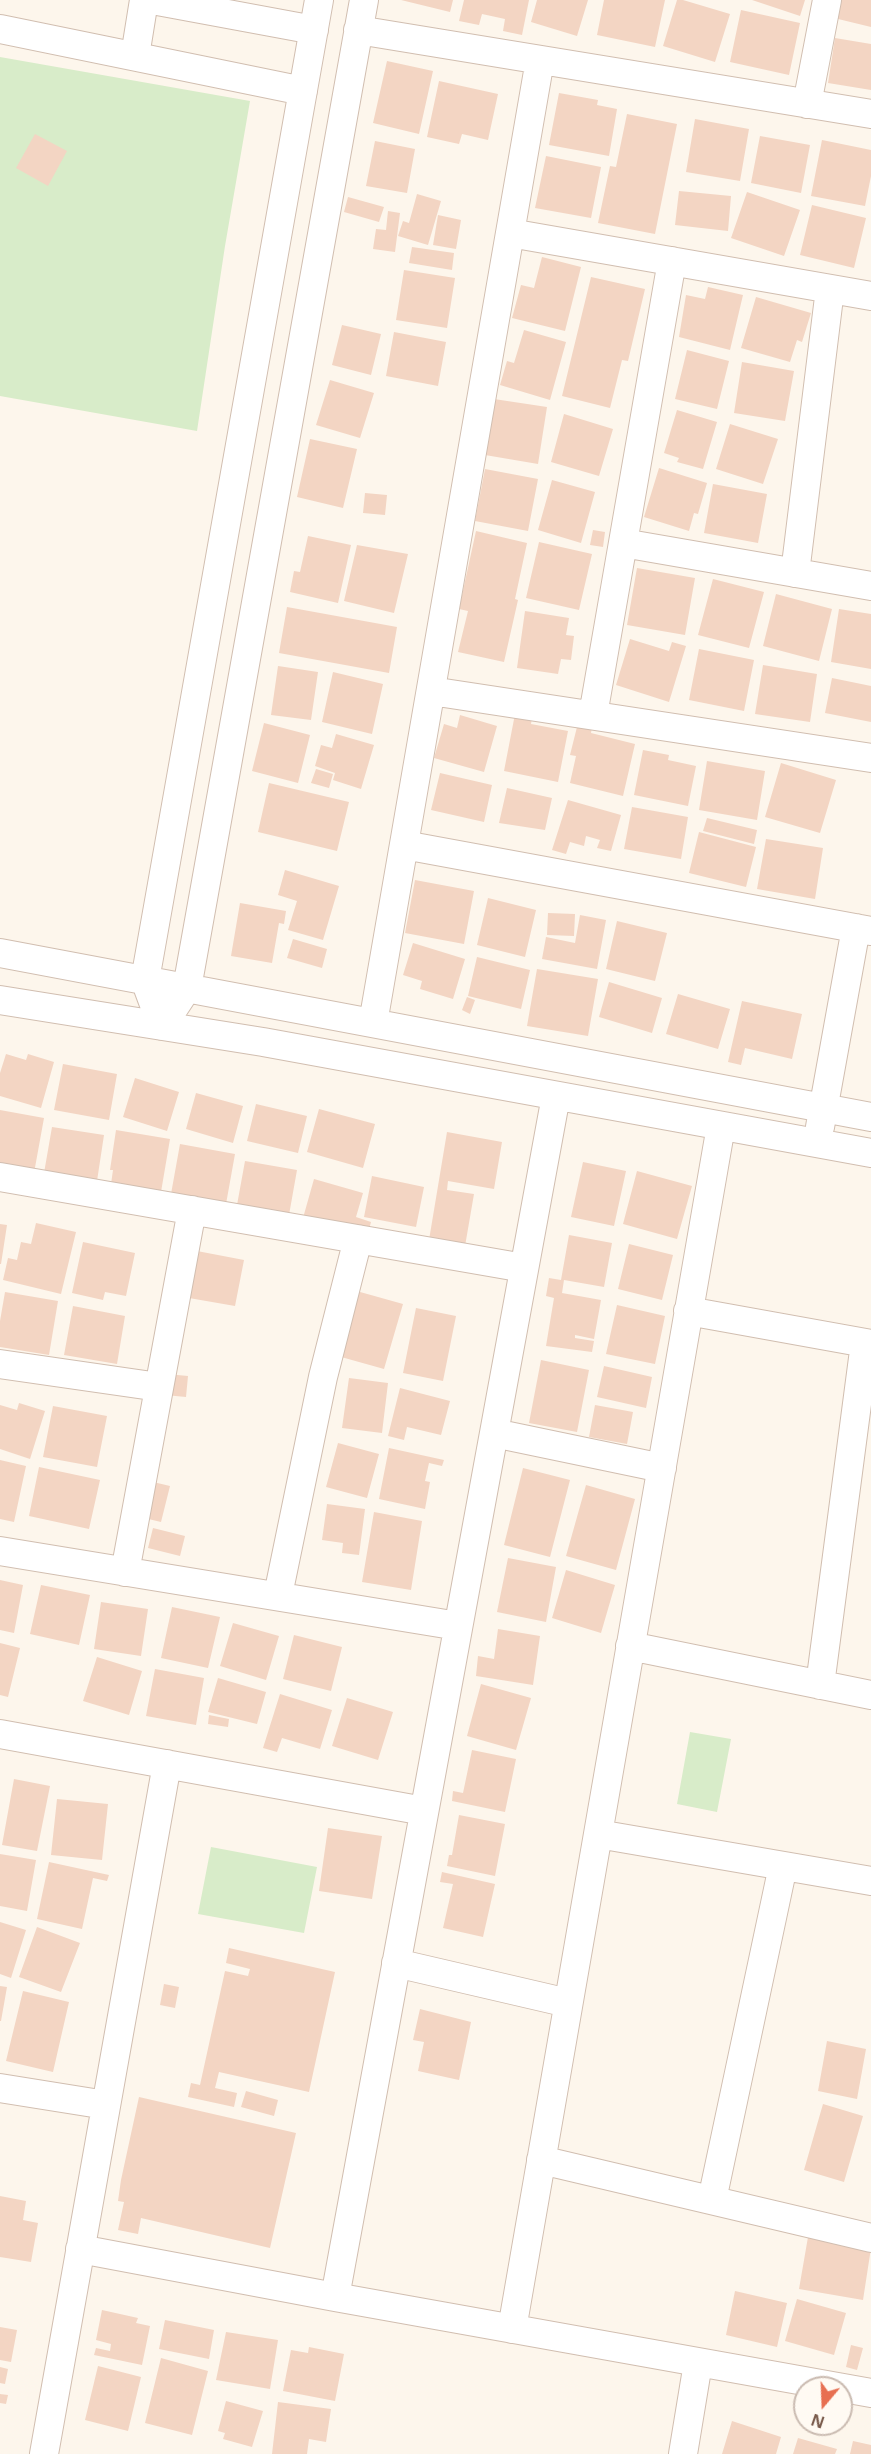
<!DOCTYPE html>
<style>
body{margin:0}
#map{position:relative;width:871px;height:2454px;overflow:hidden;background:#fdf6ec;font-family:"Noto Sans",sans-serif}
canvas{display:block}
.north{position:absolute;left:793px;top:2376px;width:60px;height:60px;box-sizing:border-box;background:#fffaf3;border:2px solid #cabbb1;border-radius:50%;rotate:199deg;font-size:16px;font-weight:700;line-height:24px;text-align:center;color:#7a5c4d}
.north::after{content:'';display:block;margin:auto;width:21px;height:27px;background:#e76f51;clip-path:polygon(50% 0,100% 100%,50% 72%,0 100%)}
</style>
<div id="map">
<canvas width="871" height="2454"></canvas>
<div class="north">N</div>
</div>
<script>
const ctx = document.querySelector('canvas').getContext('2d');
ctx.lineJoin = 'round';
function fill(path, color) {
  ctx.fillStyle = color;
  ctx.fill(path, 'evenodd');
}
function stroke(path, color, width, dash) {
  ctx.strokeStyle = color;
  ctx.lineWidth = width;
  ctx.lineCap = dash ? 'butt' : 'round';
  ctx.setLineDash(dash || []);
  ctx.stroke(path);
}
fill(new Path2D(`
 M 0,57 L 250,101 L 225,246 L 197,431 L 0,396 Z
 M 690,1732 L 731,1739 L 717,1812 L 677,1804 Z
 M 211,1847 L 317,1867 L 304,1933 L 198,1914 Z`), '#d8ecc9');
fill(new Path2D(`
 M 401,0 L 453,0 L 450,12 Z
 M 464,0 L 529,0 L 522,35 L 503,31 L 505,19 L 482,14 L 479,25 L 459,21 Z
 M 537,0 L 588,0 L 577,36 L 531,22 Z
 M 604,0 L 665,0 L 655,47 L 597,35 Z
 M 677,0 L 683,0 L 730,14 L 715,62 L 663,46 Z
 M 752,0 L 805,0 L 800,16 Z
 M 838,0 L 871,0 L 871,27 L 834,18 Z
 M 741,10 L 800,23 L 789,75 L 730,62 Z
 M 835,38 L 871,44 L 871,90 L 828,83 Z
 M 387,61 L 433,71 L 419,134 L 373,123 Z
 M 439,81 L 498,94 L 488,140 L 462,134 L 459,144 L 427,137 Z
 M 559,93 L 598,100 L 597,105 L 617,109 L 609,156 L 549,145 Z
 M 627,114 L 677,124 L 655,234 L 598,223 L 610,166 L 616,167 Z
 M 695,119 L 749,129 L 740,181 L 686,172 Z
 M 35,134 L 67,151 L 48,186 L 16,168 Z
 M 760,136 L 810,145 L 801,193 L 751,183 Z
 M 822,140 L 871,150 L 871,176 L 865,206 L 811,196 Z
 M 375,141 L 415,149 L 407,193 L 366,186 Z
 M 546,156 L 601,167 L 591,218 L 535,208 Z
 M 679,191 L 731,196 L 728,231 L 675,225 Z
 M 747,192 L 800,210 L 784,256 L 731,238 Z
 M 417,194 L 441,201 L 428,245 L 398,236 L 403,221 L 409,223 Z
 M 348,197 L 384,207 L 379,222 L 344,212 Z
 M 812,205 L 866,218 L 854,268 L 800,255 Z
 M 388,211 L 400,213 L 395,252 L 373,249 L 376,229 L 386,230 Z
 M 438,215 L 461,220 L 456,249 L 433,245 Z
 M 412,247 L 454,253 L 452,270 L 409,263 Z
 M 542,257 L 581,267 L 565,331 L 512,318 L 521,285 L 534,288 Z
 M 404,270 L 455,278 L 447,328 L 396,320 Z
 M 591,277 L 645,289 L 628,361 L 622,360 L 610,408 L 562,396 Z
 M 708,287 L 743,295 L 730,350 L 679,337 L 686,295 L 705,299 Z
 M 756,297 L 811,313 L 802,342 L 797,340 L 790,362 L 741,348 Z
 M 342,325 L 381,334 L 371,375 L 332,365 Z
 M 524,330 L 566,342 L 550,400 L 500,385 L 507,361 L 514,363 Z
 M 394,332 L 446,342 L 438,386 L 386,376 Z
 M 687,350 L 729,361 L 717,409 L 675,399 Z
 M 742,362 L 794,371 L 785,421 L 734,413 Z
 M 330,380 L 374,393 L 360,438 L 316,425 Z
 M 494,399 L 547,407 L 538,464 L 485,455 Z
 M 677,410 L 717,422 L 703,469 L 677,462 L 679,458 L 664,453 Z
 M 564,414 L 613,429 L 599,476 L 551,462 Z
 M 730,424 L 778,439 L 763,484 L 716,469 Z
 M 310,439 L 357,449 L 343,508 L 297,497 Z
 M 659,468 L 707,483 L 698,514 L 694,513 L 689,531 L 644,517 Z
 M 485,469 L 538,479 L 528,531 L 475,521 Z
 M 552,480 L 595,492 L 581,543 L 538,530 Z
 M 713,484 L 767,494 L 758,543 L 704,533 Z
 M 365,493 L 387,495 L 385,515 L 363,513 Z
 M 593,530 L 605,532 L 603,547 L 590,545 Z
 M 476,531 L 527,543 L 515,599 L 518,600 L 504,662 L 458,652 L 468,611 L 459,609 Z
 M 308,536 L 351,545 L 338,603 L 290,592 L 294,571 L 300,572 Z
 M 539,542 L 592,554 L 579,610 L 526,598 Z
 M 357,545 L 408,554 L 394,613 L 344,601 Z
 M 637,568 L 695,578 L 685,635 L 627,625 Z
 M 713,579 L 764,592 L 749,648 L 698,635 Z
 M 776,594 L 832,609 L 819,661 L 763,646 Z
 M 287,607 L 397,627 L 389,673 L 279,653 Z
 M 839,609 L 871,614 L 871,669 L 831,662 Z
 M 525,611 L 569,618 L 566,635 L 574,636 L 571,660 L 561,659 L 558,674 L 517,668 Z
 M 630,639 L 669,651 L 672,642 L 686,646 L 669,702 L 616,685 Z
 M 699,649 L 754,660 L 744,711 L 689,700 Z
 M 763,665 L 817,674 L 810,722 L 755,714 Z
 M 278,666 L 318,672 L 311,720 L 271,715 Z
 M 333,672 L 383,684 L 372,734 L 322,722 Z
 M 832,678 L 871,686 L 871,722 L 825,713 Z
 M 515,714 L 532,718 L 531,724 L 568,731 L 558,782 L 504,771 Z
 M 460,715 L 497,726 L 484,772 L 434,758 L 444,724 L 457,728 Z
 M 264,723 L 310,735 L 298,783 L 252,771 Z
 M 578,723 L 592,727 L 591,733 L 635,744 L 623,796 L 570,783 L 576,756 L 570,755 Z
 M 336,734 L 374,745 L 361,789 L 333,780 L 335,773 L 315,766 L 321,745 L 332,748 Z
 M 643,750 L 669,755 L 668,760 L 696,766 L 688,806 L 634,795 Z
 M 707,761 L 765,771 L 757,820 L 699,810 Z
 M 781,763 L 836,780 L 820,833 L 765,817 Z
 M 316,769 L 333,774 L 329,788 L 311,783 Z
 M 440,773 L 492,785 L 484,822 L 431,810 Z
 M 269,783 L 349,802 L 337,851 L 258,832 Z
 M 507,788 L 552,798 L 545,830 L 499,823 Z
 M 568,800 L 621,815 L 611,851 L 597,848 L 600,840 L 586,836 L 584,846 L 570,842 L 566,854 L 552,850 Z
 M 632,807 L 688,817 L 681,859 L 624,849 Z
 M 707,818 L 757,830 L 754,844 L 703,831 Z
 M 699,832 L 756,847 L 746,887 L 689,873 Z
 M 766,839 L 823,848 L 815,899 L 757,889 Z
 M 285,870 L 339,886 L 323,940 L 288,930 L 297,901 L 278,895 Z
 M 415,880 L 474,891 L 464,944 L 405,933 Z
 M 488,898 L 536,910 L 525,957 L 477,945 Z
 M 240,903 L 286,911 L 284,924 L 279,923 L 272,963 L 231,956 Z
 M 548,913 L 575,914 L 574,936 L 547,935 Z
 M 580,915 L 606,920 L 597,969 L 542,959 L 546,937 L 575,943 Z
 M 617,921 L 667,933 L 655,981 L 606,969 Z
 M 293,939 L 327,949 L 322,968 L 287,958 Z
 M 413,943 L 465,959 L 453,999 L 420,989 L 422,981 L 403,975 Z
 M 477,957 L 530,970 L 521,1009 L 468,996 Z
 M 537,969 L 598,979 L 588,1036 L 527,1026 Z
 M 609,982 L 662,998 L 652,1033 L 599,1017 Z
 M 678,994 L 730,1009 L 718,1049 L 666,1034 Z
 M 467,997 L 475,1000 L 470,1014 L 462,1010 Z
 M 742,1001 L 802,1014 L 792,1059 L 745,1048 L 741,1065 L 728,1062 Z
 M 6,1054 L 26,1060 L 28,1054 L 54,1062 L 41,1108 L 0,1096 L 0,1073 Z
 M 63,1064 L 117,1074 L 109,1120 L 54,1110 Z
 M 135,1078 L 179,1092 L 167,1131 L 123,1117 Z
 M 196,1093 L 243,1106 L 233,1143 L 186,1129 Z
 M 256,1104 L 307,1116 L 298,1153 L 247,1141 Z
 M 319,1109 L 375,1124 L 363,1168 L 307,1152 Z
 M 0,1110 L 44,1118 L 34,1173 L 0,1167 Z
 M 52,1127 L 104,1135 L 97,1181 L 44,1173 Z
 M 116,1130 L 170,1139 L 161,1192 L 111,1184 L 113,1170 L 110,1170 Z
 M 447,1132 L 502,1142 L 494,1189 L 448,1181 L 447,1190 L 474,1194 L 464,1252 L 428,1246 Z
 M 180,1144 L 235,1154 L 226,1204 L 171,1194 Z
 M 245,1161 L 297,1170 L 289,1215 L 237,1205 Z
 M 583,1162 L 626,1171 L 614,1226 L 571,1217 Z
 M 637,1171 L 692,1186 L 677,1239 L 623,1224 Z
 M 372,1176 L 424,1187 L 416,1227 L 364,1217 Z
 M 314,1179 L 363,1193 L 356,1217 L 371,1222 L 367,1237 L 303,1218 Z
 M 36,1223 L 76,1232 L 61,1294 L 3,1280 L 8,1258 L 17,1260 L 21,1242 L 31,1244 Z
 M 0,1224 L 7,1225 L 1,1264 L 0,1264 Z
 M 569,1235 L 612,1243 L 604,1287 L 564,1280 L 562,1293 L 601,1300 L 594,1339 L 575,1335 L 575,1338 L 594,1341 L 592,1352 L 546,1346 L 554,1298 L 546,1296 L 549,1278 L 561,1280 Z
 M 83,1242 L 135,1253 L 126,1296 L 105,1292 L 103,1300 L 72,1293 Z
 M 629,1244 L 673,1255 L 662,1300 L 618,1289 Z
 M 197,1251 L 244,1260 L 235,1306 L 189,1298 Z
 M 353,1290 L 403,1304 L 384,1369 L 334,1355 Z
 M 5,1292 L 58,1301 L 49,1355 L 0,1347 L 0,1321 Z
 M 617,1305 L 665,1316 L 655,1364 L 606,1354 Z
 M 73,1306 L 125,1316 L 117,1364 L 64,1355 Z
 M 416,1308 L 456,1316 L 443,1381 L 403,1373 Z
 M 541,1360 L 589,1370 L 577,1432 L 529,1423 Z
 M 604,1366 L 652,1377 L 646,1408 L 597,1397 Z
 M 167,1374 L 188,1376 L 186,1397 L 165,1395 Z
 M 349,1378 L 388,1383 L 382,1433 L 342,1428 Z
 M 400,1388 L 450,1401 L 441,1435 L 407,1427 L 404,1440 L 388,1436 Z
 M 19,1403 L 45,1411 L 30,1459 L 0,1449 L 0,1405 L 17,1410 Z
 M 595,1405 L 633,1412 L 627,1444 L 589,1437 Z
 M 53,1406 L 107,1416 L 97,1467 L 43,1457 Z
 M 338,1443 L 379,1454 L 367,1498 L 326,1487 Z
 M 389,1448 L 444,1460 L 442,1466 L 429,1463 L 425,1481 L 430,1482 L 425,1509 L 379,1499 Z
 M 0,1460 L 26,1466 L 14,1522 L 0,1519 Z
 M 39,1467 L 100,1480 L 89,1529 L 29,1516 Z
 M 523,1468 L 570,1480 L 550,1557 L 504,1545 Z
 M 149,1481 L 170,1486 L 161,1522 L 140,1517 Z
 M 586,1485 L 635,1499 L 616,1570 L 566,1556 Z
 M 327,1504 L 365,1509 L 359,1555 L 342,1553 L 343,1543 L 322,1540 Z
 M 374,1512 L 422,1521 L 411,1590 L 362,1582 Z
 M 153,1528 L 185,1536 L 180,1556 L 148,1548 Z
 M 508,1558 L 556,1567 L 546,1622 L 497,1612 Z
 M 566,1570 L 615,1585 L 601,1633 L 552,1618 Z
 M 0,1580 L 23,1585 L 14,1633 L 0,1630 Z
 M 41,1585 L 90,1595 L 79,1645 L 30,1634 Z
 M 101,1602 L 148,1609 L 141,1656 L 94,1649 Z
 M 172,1607 L 220,1617 L 208,1668 L 161,1658 Z
 M 233,1623 L 279,1636 L 266,1680 L 220,1666 Z
 M 498,1629 L 540,1636 L 533,1685 L 476,1676 L 478,1656 L 494,1659 Z
 M 294,1635 L 342,1647 L 331,1691 L 283,1679 Z
 M 0,1643 L 20,1648 L 8,1697 L 0,1695 Z
 M 97,1657 L 142,1671 L 129,1715 L 83,1701 Z
 M 155,1669 L 204,1678 L 196,1725 L 146,1716 Z
 M 218,1678 L 266,1692 L 257,1724 L 208,1712 Z
 M 481,1684 L 531,1698 L 516,1750 L 467,1736 Z
 M 280,1694 L 332,1710 L 320,1749 L 282,1738 L 277,1752 L 263,1748 Z
 M 347,1698 L 393,1712 L 378,1760 L 332,1746 Z
 M 209,1715 L 229,1719 L 228,1727 L 208,1724 Z
 M 472,1750 L 516,1759 L 505,1812 L 452,1801 L 453,1791 L 463,1793 Z
 M 14,1779 L 50,1786 L 37,1851 L 2,1845 Z
 M 57,1799 L 108,1804 L 102,1860 L 51,1855 Z
 M 459,1815 L 505,1824 L 495,1876 L 447,1866 L 449,1855 L 452,1855 Z
 M 328,1828 L 382,1836 L 372,1899 L 319,1891 Z
 M 0,1854 L 36,1860 L 27,1911 L 0,1906 Z
 M 49,1862 L 109,1875 L 107,1881 L 93,1878 L 82,1929 L 37,1919 Z
 M 442,1872 L 495,1884 L 483,1937 L 443,1928 L 453,1884 L 440,1882 Z
 M 0,1922 L 26,1930 L 11,1978 L 0,1974 Z
 M 37,1927 L 80,1943 L 61,1992 L 19,1977 Z
 M 229,1948 L 335,1972 L 309,2092 L 219,2072 L 215,2088 L 237,2093 L 234,2107 L 188,2097 L 191,2083 L 200,2085 L 225,1971 L 248,1976 L 250,1969 L 226,1963 Z
 M 164,1984 L 179,1987 L 175,2008 L 160,2005 Z
 M 0,1986 L 7,1987 L 1,2021 L 0,2021 Z
 M 23,1991 L 69,2002 L 53,2072 L 6,2061 Z
 M 420,2009 L 471,2022 L 459,2080 L 418,2071 L 424,2042 L 413,2040 Z
 M 827,2041 L 866,2049 L 857,2099 L 818,2091 Z
 M 246,2091 L 278,2100 L 274,2116 L 241,2107 Z
 M 139,2097 L 296,2133 L 270,2248 L 141,2218 L 138,2234 L 118,2230 L 124,2202 L 118,2201 L 121,2180 Z
 M 823,2104 L 863,2116 L 844,2182 L 804,2170 Z
 M 0,2196 L 26,2201 L 23,2220 L 38,2223 L 31,2262 L 0,2257 Z
 M 808,2237 L 871,2248 L 863,2300 L 799,2289 Z
 M 735,2291 L 787,2303 L 777,2347 L 726,2335 Z
 M 797,2299 L 846,2313 L 834,2355 L 785,2341 Z
 M 102,2310 L 138,2318 L 136,2323 L 150,2326 L 142,2365 L 94,2355 L 96,2348 L 110,2351 L 111,2344 L 96,2340 Z
 M 165,2320 L 214,2330 L 209,2359 L 159,2349 Z
 M 0,2327 L 17,2330 L 11,2362 L 0,2360 Z
 M 226,2332 L 278,2340 L 270,2389 L 216,2380 Z
 M 851,2345 L 863,2348 L 857,2370 L 846,2367 Z
 M 309,2347 L 344,2354 L 335,2401 L 283,2391 L 291,2350 L 308,2353 Z
 M 161,2358 L 208,2371 L 192,2435 L 145,2423 Z
 M 98,2366 L 141,2377 L 128,2431 L 85,2420 Z
 M 0,2367 L 8,2369 L 5,2384 L 0,2383 Z
 M 0,2394 L 8,2395 L 6,2404 L 0,2403 Z
 M 226,2401 L 263,2411 L 252,2447 L 223,2439 L 225,2433 L 218,2431 Z
 M 278,2402 L 331,2409 L 326,2442 L 309,2439 L 307,2454 L 272,2454 Z
 M 732,2421 L 781,2437 L 776,2454 L 722,2454 Z
 M 798,2438 L 837,2449 L 835,2454 L 793,2454 Z
 M 853,2441 L 871,2445 L 871,2454 L 850,2454 Z`), '#f3d5c3');
const minor = new Path2D(`
 M 152,0 L 314,30
 M 0,29 L 303,91
 M 358,30 L 871,114
 M 135,56 L 144,0
 M 807,104 L 827,0
 M 510,233 L 871,296
 M 623,543 L 871,586
 M 795,573 L 830,289
 M 431,691 L 871,758
 M 593,715 L 672,261
 M 404,845 L 871,931
 M 0,953 L 871,1117
 M 0,1000 L 263,1042 L 871,1153
 M 373,1023 L 540,60
 M 162,1026 L 187,988 L 364,0
 M 162,1026 L 145,980 L 319,0
 M 820,1127 L 856,928
 M 0,1177 L 524,1268
 M 688,1311 L 871,1344
 M 0,1364 L 159,1387
 M 494,1433 L 662,1468
 M 0,1551 L 458,1626
 M 125,1572 L 192,1210
 M 278,1595 L 323,1377 L 358,1239
 M 630,1646 L 871,1695
 M 820,1685 L 865,1343
 M 0,1734 L 424,1811
 M 598,1834 L 871,1881
 M 396,1963 L 568,2003
 M 0,2088 L 106,2105
 M 541,2160 L 871,2238
 M 712,2200 L 783,1866
 M 80,2249 L 335,2297 L 871,2393
 M 335,2297 L 556,1096
 M 512,2329 L 721,1126
 M 44,2454 L 167,1764
 M 683,2454 L 698,2363`);
stroke(minor, '#d1beb0', 30);
stroke(minor, '#fff', 28);
</script>
